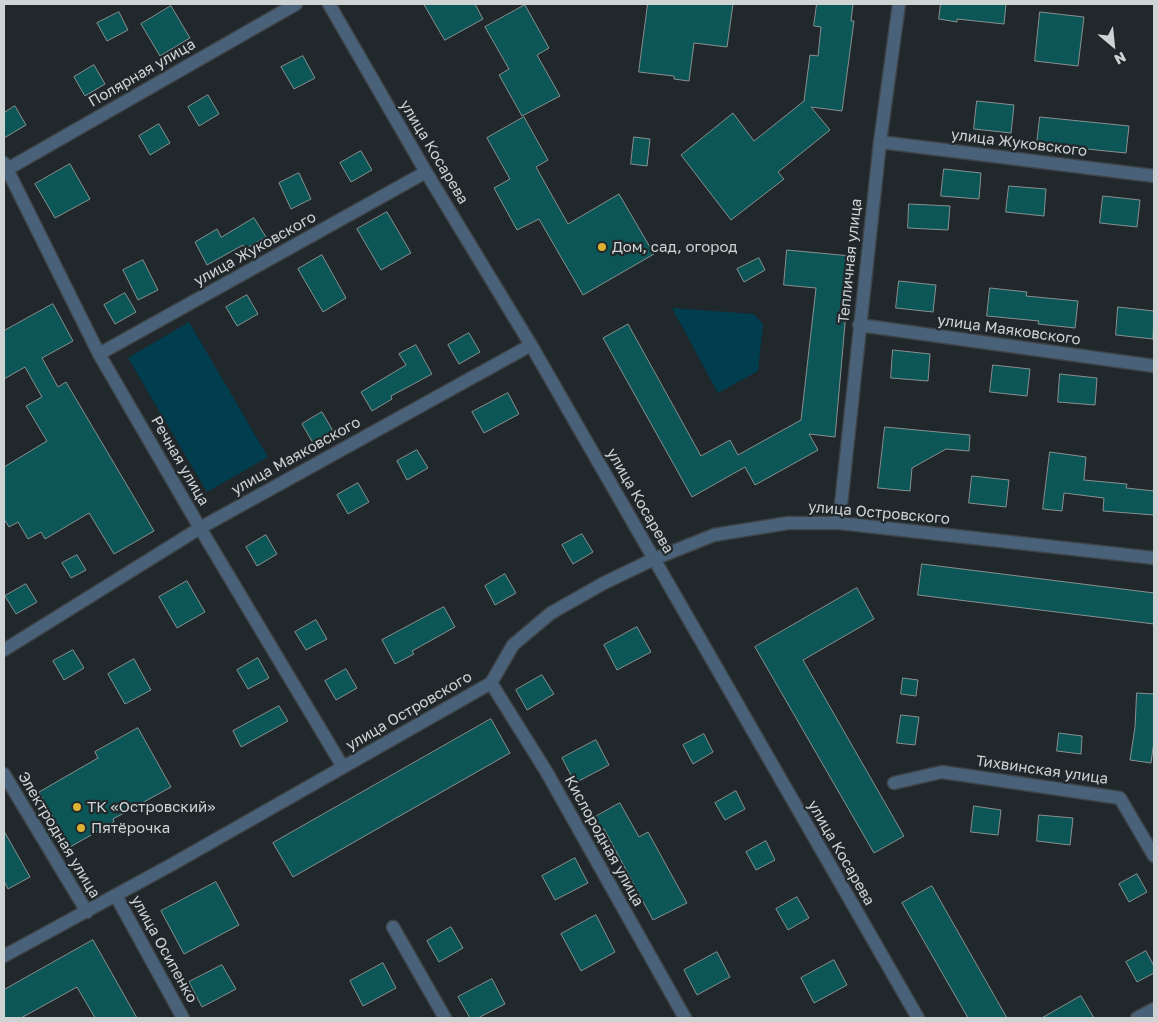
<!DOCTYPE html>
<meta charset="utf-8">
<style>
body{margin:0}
#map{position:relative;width:1158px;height:1022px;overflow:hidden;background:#21282b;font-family:"Golos Text",sans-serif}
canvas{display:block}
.frame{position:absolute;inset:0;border:5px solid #ced3d4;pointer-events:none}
.north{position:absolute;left:1088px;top:20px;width:50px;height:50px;-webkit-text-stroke:4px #21282b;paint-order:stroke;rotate:152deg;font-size:14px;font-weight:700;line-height:20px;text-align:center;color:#ced3d4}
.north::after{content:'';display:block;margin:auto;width:18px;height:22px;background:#ced3d4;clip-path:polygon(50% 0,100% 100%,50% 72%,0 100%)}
</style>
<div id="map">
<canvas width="1158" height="1022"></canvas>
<div class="frame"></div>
<div class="north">N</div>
</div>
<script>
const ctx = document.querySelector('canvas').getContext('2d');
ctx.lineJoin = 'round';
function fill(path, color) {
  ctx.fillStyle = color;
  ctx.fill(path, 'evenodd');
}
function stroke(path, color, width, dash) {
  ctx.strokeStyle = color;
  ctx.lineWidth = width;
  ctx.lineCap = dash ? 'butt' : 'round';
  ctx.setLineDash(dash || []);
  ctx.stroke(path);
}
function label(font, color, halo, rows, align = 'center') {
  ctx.font = font + ' "Golos Text",sans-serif';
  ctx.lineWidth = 4.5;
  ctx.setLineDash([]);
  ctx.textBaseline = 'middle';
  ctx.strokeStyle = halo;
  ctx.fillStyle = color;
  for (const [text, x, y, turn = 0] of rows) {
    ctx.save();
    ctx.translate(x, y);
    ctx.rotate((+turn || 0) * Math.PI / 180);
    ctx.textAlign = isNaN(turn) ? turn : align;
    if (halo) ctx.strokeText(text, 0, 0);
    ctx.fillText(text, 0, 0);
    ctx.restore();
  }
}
fill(new Path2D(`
 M 672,308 L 754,314 L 763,324 L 758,371 L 718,393 Z
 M 189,322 L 268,457 L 207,492 L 128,358 Z`), '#003d4e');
const building = new Path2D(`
 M 424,4 L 475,4 L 483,19 L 445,40 Z
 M 648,4 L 733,4 L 727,47 L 694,43 L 689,81 L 674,79 L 674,76 L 639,72 Z
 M 817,4 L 853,4 L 851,21 L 854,21 L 842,111 L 811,107 L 830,130 L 778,172 L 784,179 L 731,220 L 681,155 L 733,113 L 754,141 L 804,101 L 810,55 L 818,56 L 821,27 L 814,26 Z
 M 941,4 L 1006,4 L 1004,24 L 957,19 L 957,22 L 939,19 Z
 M 525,5 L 549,48 L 537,55 L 560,96 L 522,116 L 499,75 L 509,69 L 485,27 Z
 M 171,6 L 190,38 L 160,56 L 141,24 Z
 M 119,12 L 128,30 L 107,41 L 97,23 Z
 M 1040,12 L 1084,17 L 1078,66 L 1035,61 Z
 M 303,56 L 315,78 L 294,89 L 281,67 Z
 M 94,65 L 105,84 L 85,96 L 74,77 Z
 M 208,95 L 219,114 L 199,126 L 188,107 Z
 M 977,101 L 1014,105 L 1011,133 L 974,129 Z
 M 15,106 L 26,125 L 4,138 L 4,113 Z
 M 524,117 L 548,160 L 536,167 L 568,224 L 619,194 L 654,254 L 583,295 L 539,219 L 517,230 L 494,188 L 510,179 L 487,138 Z
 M 1040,117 L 1129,126 L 1126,153 L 1037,144 Z
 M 159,124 L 170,143 L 150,155 L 139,136 Z
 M 634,137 L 650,139 L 647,166 L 631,164 Z
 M 361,151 L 372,170 L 351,182 L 340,163 Z
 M 70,164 L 90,199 L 55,218 L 35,184 Z
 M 944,169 L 981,173 L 979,199 L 941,196 Z
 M 299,173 L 311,199 L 291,209 L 279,183 Z
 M 1009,186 L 1046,189 L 1044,216 L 1006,212 Z
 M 1103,196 L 1140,200 L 1137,227 L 1100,223 Z
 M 909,204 L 950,206 L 948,230 L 908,228 Z
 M 387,212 L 411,253 L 381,270 L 357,229 Z
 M 254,218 L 266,237 L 245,249 L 243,245 L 207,265 L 195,242 L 217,229 L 221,237 Z
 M 787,250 L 851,256 L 835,437 L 809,434 L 818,450 L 755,485 L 745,467 L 692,497 L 603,338 L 628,324 L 701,456 L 730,440 L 738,455 L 801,420 L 816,288 L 784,285 Z
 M 322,255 L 346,298 L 323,312 L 298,269 Z
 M 759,258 L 765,270 L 744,282 L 737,269 Z
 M 143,260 L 158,290 L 138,300 L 123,270 Z
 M 899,281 L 936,285 L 933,312 L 896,308 Z
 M 990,288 L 1027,292 L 1026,296 L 1078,301 L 1075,328 L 1038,324 L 1039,321 L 987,316 Z
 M 125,293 L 136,312 L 115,324 L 104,305 Z
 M 247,295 L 258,314 L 237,326 L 226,307 Z
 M 53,304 L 73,341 L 42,358 L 58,387 L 66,382 L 154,531 L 114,554 L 89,513 L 45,539 L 41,532 L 28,539 L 18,522 L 9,527 L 4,519 L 4,467 L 47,441 L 26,406 L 42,397 L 25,367 L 4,379 L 4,331 Z
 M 1118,307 L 1154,311 L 1153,339 L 1116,335 Z
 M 469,333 L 480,352 L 459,364 L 448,345 Z
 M 416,345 L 432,374 L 391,396 L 392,399 L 372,411 L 361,392 L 406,365 L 399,354 Z
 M 893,350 L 930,354 L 928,381 L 891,378 Z
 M 993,365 L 1030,369 L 1027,396 L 990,392 Z
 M 1060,374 L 1097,378 L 1095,405 L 1058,402 Z
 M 508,393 L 519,414 L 484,433 L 472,412 Z
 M 322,412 L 333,431 L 313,443 L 302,424 Z
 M 885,427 L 970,435 L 969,451 L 946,449 L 912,468 L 910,491 L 878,488 Z
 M 417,450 L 428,468 L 407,480 L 397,461 Z
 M 1050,452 L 1086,457 L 1084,480 L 1127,484 L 1126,488 L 1154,491 L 1154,515 L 1103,511 L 1104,498 L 1064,493 L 1062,511 L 1043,509 Z
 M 972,476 L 1009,480 L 1006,507 L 969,503 Z
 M 358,483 L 369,502 L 348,514 L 337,495 Z
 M 582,534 L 593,552 L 573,564 L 562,545 Z
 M 266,535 L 277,554 L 257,566 L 246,547 Z
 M 77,555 L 86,570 L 71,578 L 62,563 Z
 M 922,564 L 1154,593 L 1154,624 L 918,595 Z
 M 505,574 L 516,593 L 495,605 L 485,586 Z
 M 187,581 L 205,612 L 177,628 L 159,597 Z
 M 26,584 L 37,602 L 16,614 L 5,596 Z
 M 857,588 L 874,619 L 803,660 L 904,836 L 874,853 L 755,647 Z
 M 444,607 L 455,627 L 412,651 L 414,654 L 395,664 L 382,640 Z
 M 316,620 L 327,639 L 306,650 L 295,632 Z
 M 637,627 L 651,652 L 617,670 L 604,645 Z
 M 73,650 L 84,668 L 64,680 L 53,661 Z
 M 258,658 L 269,678 L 248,689 L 237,670 Z
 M 134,659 L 151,690 L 125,704 L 108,674 Z
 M 346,669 L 357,688 L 336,700 L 325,681 Z
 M 542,675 L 554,694 L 527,710 L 516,690 Z
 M 903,678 L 918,680 L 916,696 L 901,694 Z
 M 1137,693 L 1154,694 L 1154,741 L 1151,763 L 1130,760 L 1135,727 Z
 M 279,706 L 288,721 L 241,747 L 233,731 Z
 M 901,715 L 919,717 L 915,745 L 897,743 Z
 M 491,719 L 510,753 L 293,877 L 273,843 Z
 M 138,728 L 171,787 L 113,819 L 114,822 L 70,847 L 39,792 L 98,758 L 95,752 Z
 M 1059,733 L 1082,736 L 1081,754 L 1057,751 Z
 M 704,734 L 713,752 L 693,764 L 683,745 Z
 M 596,740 L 609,765 L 575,783 L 562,758 Z
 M 736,791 L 745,809 L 725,820 L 715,803 Z
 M 620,803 L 639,837 L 648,832 L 687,903 L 653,920 L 604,829 L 602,830 L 595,817 Z
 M 974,806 L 1001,810 L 998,835 L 971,832 Z
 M 1039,815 L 1073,818 L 1070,845 L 1037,841 Z
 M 4,831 L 30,877 L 8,889 L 4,881 Z
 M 766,841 L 775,860 L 756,870 L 746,852 Z
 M 575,858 L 588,883 L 555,900 L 542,876 Z
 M 1137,874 L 1147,892 L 1129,902 L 1119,884 Z
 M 216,882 L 239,925 L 184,954 L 161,911 Z
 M 932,886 L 945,909 L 1007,1018 L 968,1018 L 902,903 Z
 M 797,897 L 809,918 L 788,930 L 776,909 Z
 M 596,915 L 615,952 L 581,971 L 561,934 Z
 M 451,927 L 463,948 L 439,962 L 427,941 Z
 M 93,940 L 137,1018 L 95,1018 L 77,987 L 21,1018 L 4,1018 L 4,990 Z
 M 1146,951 L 1154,966 L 1154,973 L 1137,982 L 1126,962 Z
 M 717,952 L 730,977 L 697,995 L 684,970 Z
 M 834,960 L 847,985 L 814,1003 L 801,978 Z
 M 383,963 L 396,988 L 363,1006 L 350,981 Z
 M 222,965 L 236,989 L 202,1007 L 189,982 Z
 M 492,979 L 505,1004 L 478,1018 L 470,1018 L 458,997 Z
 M 1081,996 L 1094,1018 L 1042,1018 Z`);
fill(building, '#0d5657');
stroke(building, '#879090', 1);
const minor = new Path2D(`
 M 329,4 L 426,172 L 531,345 L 918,1018
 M 880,142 L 1154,176
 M 4,163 L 99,354 L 200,528 L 343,767
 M 4,171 L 296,4
 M 859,325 L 1154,366
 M 99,354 L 426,172
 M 839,523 L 880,142 L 899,4
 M 4,650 L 200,528 L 531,345
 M 491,683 L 546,771 L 685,1018
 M 4,774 L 87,912
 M 894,783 L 942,772 L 1120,798 L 1154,856
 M 116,896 L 183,1018
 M 393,927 L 445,1018
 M 4,956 L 171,865 L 491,683 L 513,645 L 551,613 L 604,583 L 654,559 L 714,535 L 788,523 L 839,523 L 1154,558
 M 1137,1018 L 1154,1009`);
stroke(minor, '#3d4346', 15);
stroke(minor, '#4a617a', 12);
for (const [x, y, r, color] of [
 [602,247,5,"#dbb233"],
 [77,807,5,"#dbb233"],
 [81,828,5,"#dbb233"]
]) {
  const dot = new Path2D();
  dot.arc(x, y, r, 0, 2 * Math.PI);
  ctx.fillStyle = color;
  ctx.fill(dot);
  stroke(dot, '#21282b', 2);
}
label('15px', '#ced3d4', '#21282b', [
 ["Полярная улица",142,73,-30],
 ["улица Жуковского",1019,143,7],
 ["улица Косарева",434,152,59],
 ["улица Жуковского",255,249,-29],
 ["Тепличная улица",850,261,-84],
 ["улица Маяковского",1009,330,8],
 ["улица Маяковского",296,456,-29],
 ["Речная улица",180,461,60],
 ["улица Косарева",640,501,60],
 ["улица Островского",879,513,5],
 ["улица Островского",409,711,-30],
 ["Тихвинская улица",1042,770,8],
 ["Электродная улица",59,835,59],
 ["Кислородная улица",604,841,61],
 ["улица Косарева",841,853,60],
 ["улица Осипенко",164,949,61]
]);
label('15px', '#ced3d4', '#21282b', [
 ["Дом, сад, огород",612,247],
 ["ТК «Островский»",87,807],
 ["Пятёрочка",91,828]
], 'left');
</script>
